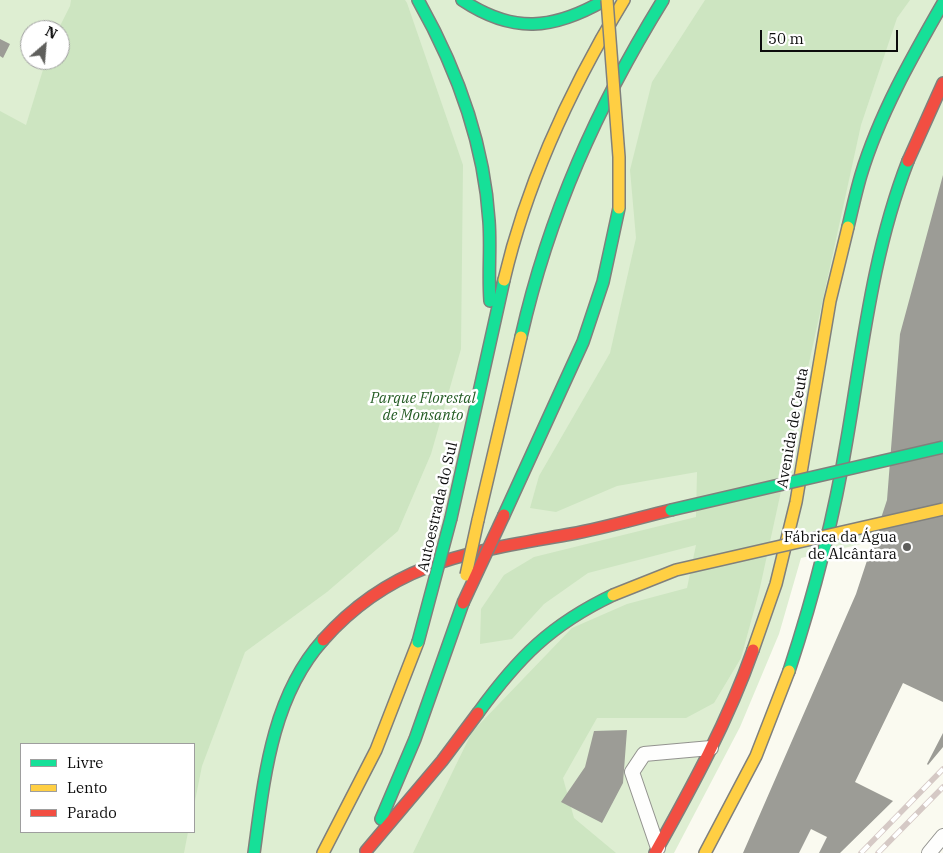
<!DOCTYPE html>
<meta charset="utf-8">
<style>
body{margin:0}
#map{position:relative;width:943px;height:853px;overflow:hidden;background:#fafaf0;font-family:"IBM Plex Serif",serif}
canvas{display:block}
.legend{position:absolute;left:20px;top:743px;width:175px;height:90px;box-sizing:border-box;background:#fff;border:1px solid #9e9e9e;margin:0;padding:6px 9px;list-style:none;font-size:15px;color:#0c0c0c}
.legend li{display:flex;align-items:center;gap:10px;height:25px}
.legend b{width:25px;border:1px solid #9e9e9e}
.north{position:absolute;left:20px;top:20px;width:50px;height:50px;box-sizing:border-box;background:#fff;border:1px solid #9e9e9e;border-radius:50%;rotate:27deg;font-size:14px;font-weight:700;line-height:20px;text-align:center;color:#0c0c0c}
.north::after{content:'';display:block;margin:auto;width:18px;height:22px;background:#5f5f5c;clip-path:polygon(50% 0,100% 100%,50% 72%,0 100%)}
.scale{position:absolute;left:760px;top:30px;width:138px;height:22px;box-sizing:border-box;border:2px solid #0c0c0c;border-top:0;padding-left:6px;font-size:15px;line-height:18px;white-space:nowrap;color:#0c0c0c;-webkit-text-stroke:4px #fff;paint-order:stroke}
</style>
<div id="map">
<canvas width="943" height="853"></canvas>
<ul class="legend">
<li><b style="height:6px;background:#16e098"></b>Livre</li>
<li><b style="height:6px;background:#ffcf43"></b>Lento</li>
<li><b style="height:6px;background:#f24e42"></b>Parado</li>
</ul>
<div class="north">N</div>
<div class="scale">50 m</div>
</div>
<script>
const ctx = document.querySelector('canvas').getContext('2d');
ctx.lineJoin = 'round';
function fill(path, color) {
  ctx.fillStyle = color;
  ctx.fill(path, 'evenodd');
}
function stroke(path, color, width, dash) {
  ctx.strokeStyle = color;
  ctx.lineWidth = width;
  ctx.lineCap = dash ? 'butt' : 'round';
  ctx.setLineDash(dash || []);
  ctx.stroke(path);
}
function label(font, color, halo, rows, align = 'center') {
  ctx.font = font + ' "IBM Plex Serif",serif';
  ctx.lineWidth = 5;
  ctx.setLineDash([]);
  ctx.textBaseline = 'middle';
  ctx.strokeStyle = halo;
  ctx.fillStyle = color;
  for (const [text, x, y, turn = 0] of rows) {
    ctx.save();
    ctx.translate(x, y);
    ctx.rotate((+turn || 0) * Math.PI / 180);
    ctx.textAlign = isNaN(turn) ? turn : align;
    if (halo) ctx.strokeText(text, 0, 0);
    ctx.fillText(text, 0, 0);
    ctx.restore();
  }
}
fill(new Path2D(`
 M 0,0 L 943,0 L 943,525 L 801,558 L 779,634 L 740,727 L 674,853 L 0,853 ZM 30,30 L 60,30 L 60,60 L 30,60 ZM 21,744 L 194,744 L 194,832 L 21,832 Z`), '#deeed2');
fill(new Path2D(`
 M 71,0 L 405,0 L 407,3 L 463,165 L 461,349 L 431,454 L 398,531 L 327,592 L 245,652 L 202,766 L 194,806 L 194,744 L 21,744 L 21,832 L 188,832 L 184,853 L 0,853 L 0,111 L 26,125 L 46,60 L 60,60 L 60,30 L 58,30 L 70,6 Z
 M 705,0 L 910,0 L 897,18 L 861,125 L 759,592 L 741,658 L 714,703 L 686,718 L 597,718 L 563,778 L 574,818 L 616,853 L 413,853 L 472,732 L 572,628 L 627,604 L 687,588 L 696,545 L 588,573 L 544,604 L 512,639 L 480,644 L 481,609 L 504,575 L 534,557 L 696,517 L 697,472 L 617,486 L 556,512 L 530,508 L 539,476 L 610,353 L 636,238 L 630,170 L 652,82 Z`), '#cde5c1');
fill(new Path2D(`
 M 0,39 L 10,44 L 3,58 L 0,56 Z
 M 943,175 L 943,702 L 903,683 L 855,782 L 893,801 L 840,853 L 819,853 L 827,837 L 811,829 L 799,853 L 743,853 L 856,594 L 887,500 L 900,334 Z
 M 627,730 L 623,783 L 602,823 L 561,802 L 585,767 L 594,731 Z
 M 943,733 L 943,747 L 928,765 L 927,764 Z`), '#9c9c96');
const street = new Path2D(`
 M 658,848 L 632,772 L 644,754 L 711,748
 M 929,853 L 943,836`);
const fast = new Path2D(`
 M 418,0 C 457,69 484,141 489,221 C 491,247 488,274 490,301
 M 462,0 C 513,34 553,30 605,0
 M 848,227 C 852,210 856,192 861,175 C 879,115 912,57 943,3
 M 521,337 C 549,214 597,107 663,0
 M 504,515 L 583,342 L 603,282 L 619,208
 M 451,518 L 504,280
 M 789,671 C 814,595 834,518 847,439 C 863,345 873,251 908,161
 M 478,713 C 518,658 550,625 613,595
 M 381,819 L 415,739 L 463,603
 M 254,853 C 264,780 271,698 323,640`);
const slow = new Path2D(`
 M 504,280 C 527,182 572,86 624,0
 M 478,520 L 521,337
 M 753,650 L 776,584 L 796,502 L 830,301 L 848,227
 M 323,853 L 376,750 L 418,642
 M 705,853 L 756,756 L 789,671`);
const jam = new Path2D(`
 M 908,161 L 943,83
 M 323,640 C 394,560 472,552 571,534 C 605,528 638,518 671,510
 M 366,851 L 442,761 L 478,713
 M 655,853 C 692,787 728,721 753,650`);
stroke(street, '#93938f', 16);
stroke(fast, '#80807c', 14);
stroke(slow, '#80807c', 14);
stroke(jam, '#80807c', 14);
stroke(street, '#fefefd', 14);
stroke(fast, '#16e098', 11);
stroke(slow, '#ffcf43', 11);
stroke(jam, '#f24e42', 11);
const rail = new Path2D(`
 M 861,853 L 943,769
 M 878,853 L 943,787`);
stroke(rail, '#d5c9c5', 5.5);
stroke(rail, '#fff', 4, [11]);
const fastBridge = new Path2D(`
 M 671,510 L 943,447
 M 418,642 L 451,518`);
const slowBridge = new Path2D(`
 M 607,0 L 619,157 L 619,208
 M 466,575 L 478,520
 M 613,595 L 676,570 L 943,509`);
const jamBridge = new Path2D(`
 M 463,603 L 504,515`);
stroke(fastBridge, '#80807c', 14, []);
stroke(slowBridge, '#80807c', 14, []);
stroke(jamBridge, '#80807c', 14, []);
stroke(fastBridge, '#16e098', 11);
stroke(slowBridge, '#ffcf43', 11);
stroke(jamBridge, '#f24e42', 11);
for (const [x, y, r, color] of [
 [907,547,5,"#5f5f5c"]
]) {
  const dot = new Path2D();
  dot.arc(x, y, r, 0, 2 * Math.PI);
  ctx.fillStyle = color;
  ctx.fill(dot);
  stroke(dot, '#fff', 2);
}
label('italic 15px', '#245c24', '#fff', [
 ["Parque Florestal",423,399],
 ["de Monsanto",423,416]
]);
label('15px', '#0c0c0c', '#fff', [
 ["Avenida de Ceuta",793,428,-80],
 ["Autoestrada do Sul",438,507,-77]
]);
label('15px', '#0c0c0c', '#fff', [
 ["Fábrica da Água",897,538],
 ["de Alcântara",897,555]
], 'right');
</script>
